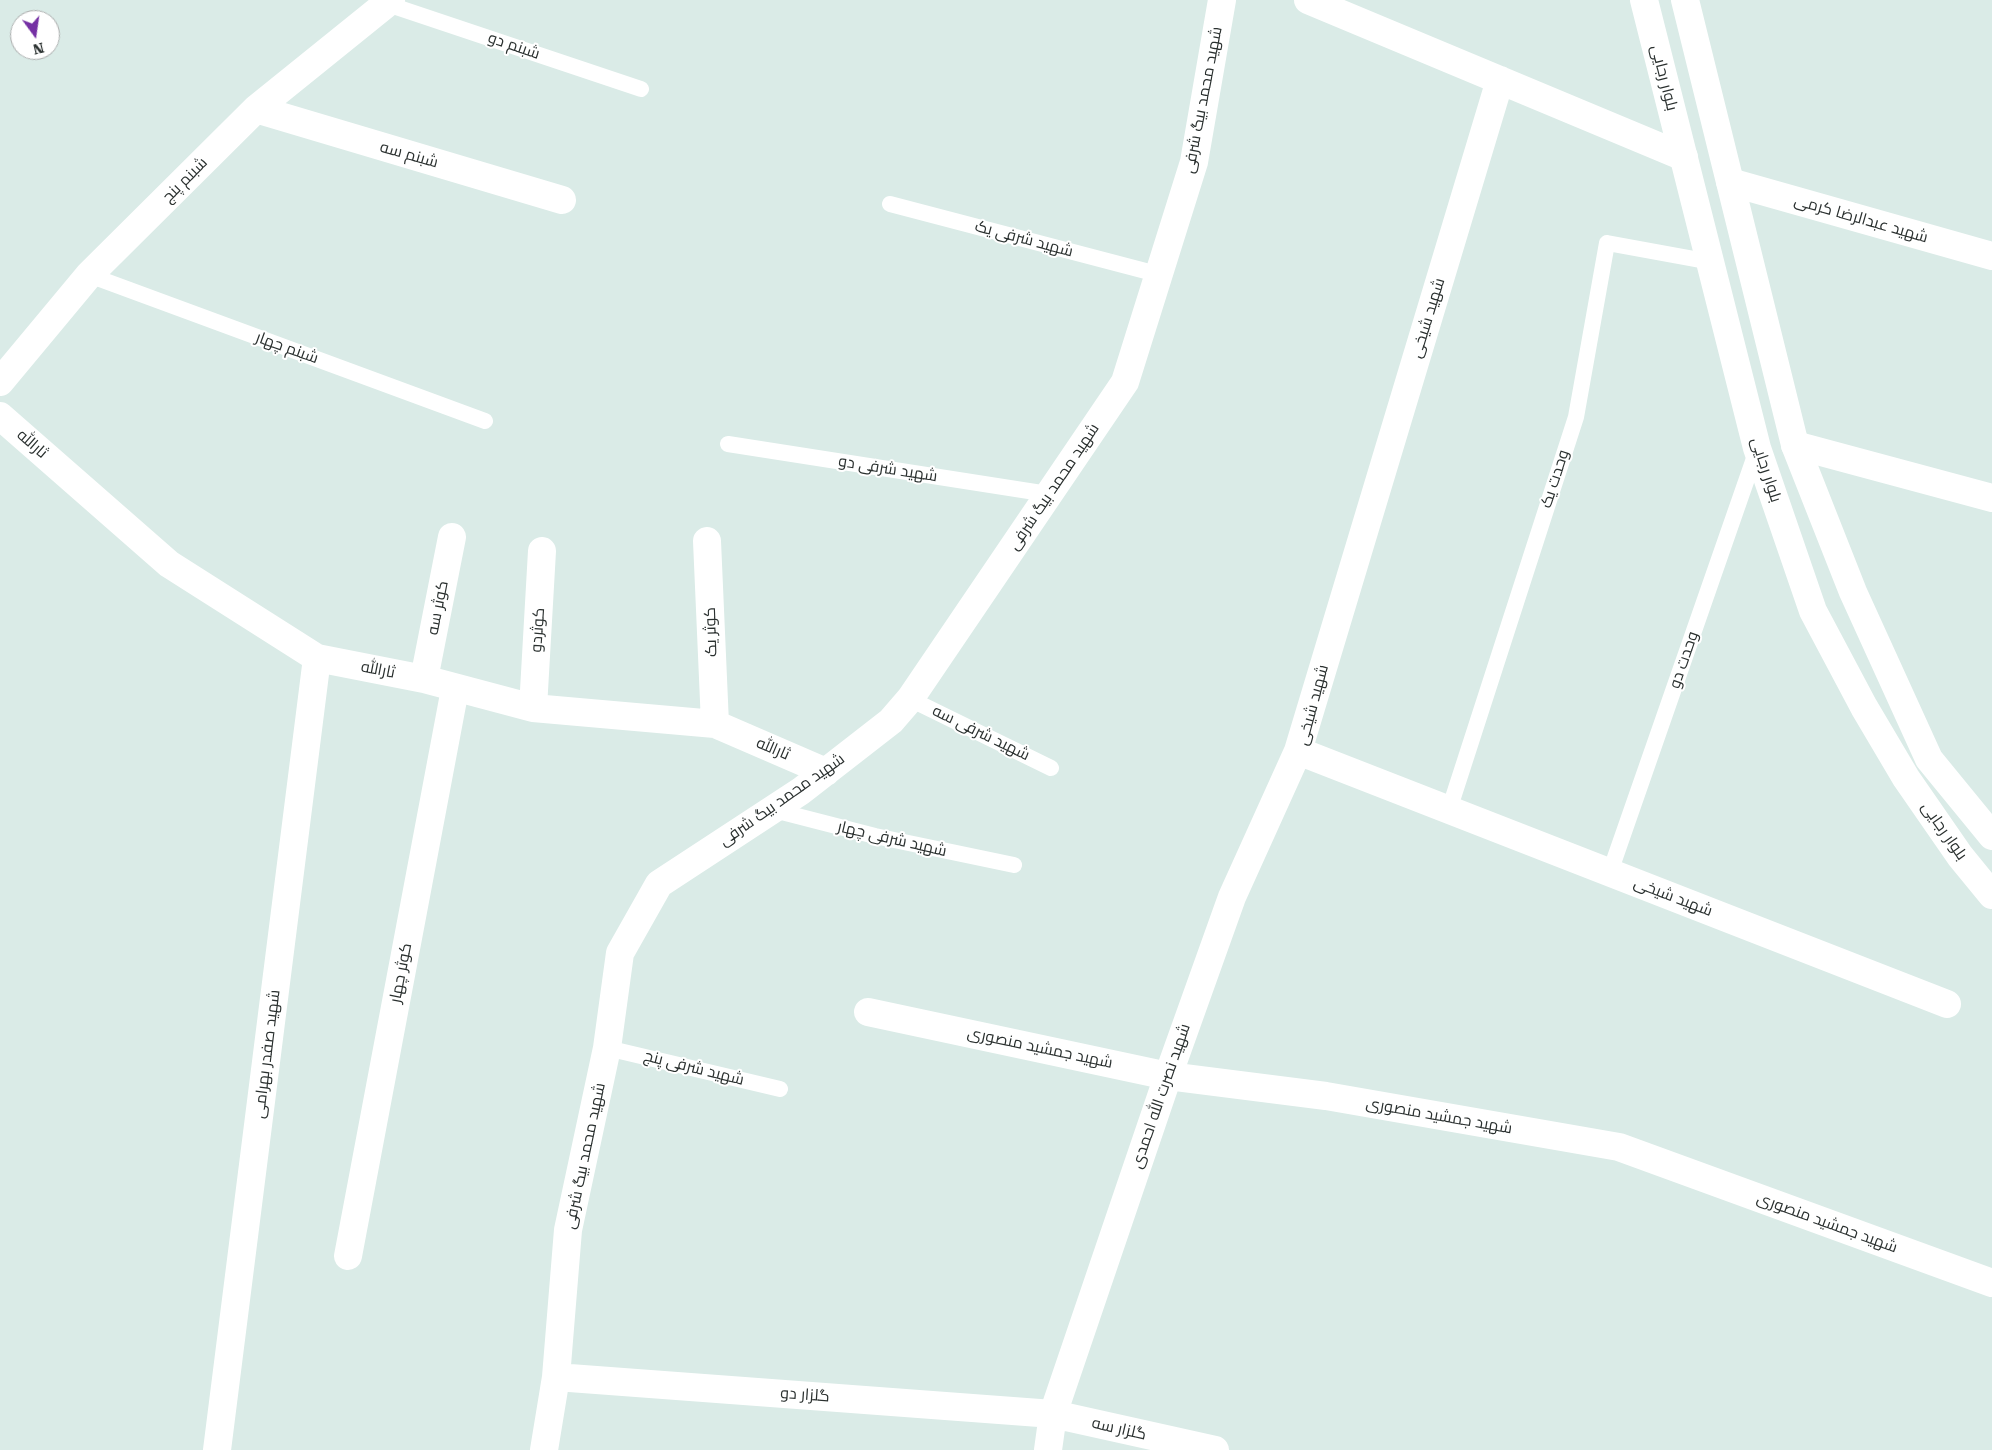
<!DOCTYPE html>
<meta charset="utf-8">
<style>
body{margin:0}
#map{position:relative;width:1992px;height:1450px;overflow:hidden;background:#daebe7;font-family:"Roboto Serif",serif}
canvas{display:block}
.north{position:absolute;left:10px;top:10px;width:50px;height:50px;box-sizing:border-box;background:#fff;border:1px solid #aaacac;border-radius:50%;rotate:166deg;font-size:14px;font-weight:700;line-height:20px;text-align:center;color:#2a302f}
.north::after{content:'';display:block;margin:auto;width:18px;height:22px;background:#7530a4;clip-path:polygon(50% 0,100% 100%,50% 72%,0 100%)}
</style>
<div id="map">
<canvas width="1992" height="1450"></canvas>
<div class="north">N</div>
</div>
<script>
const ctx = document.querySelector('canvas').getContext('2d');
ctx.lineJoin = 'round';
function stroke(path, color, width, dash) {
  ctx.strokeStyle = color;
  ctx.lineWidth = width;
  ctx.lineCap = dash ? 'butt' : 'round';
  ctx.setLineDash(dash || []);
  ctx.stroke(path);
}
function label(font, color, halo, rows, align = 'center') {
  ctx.font = font + ' "Roboto Serif",Cairo,serif';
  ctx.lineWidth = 4;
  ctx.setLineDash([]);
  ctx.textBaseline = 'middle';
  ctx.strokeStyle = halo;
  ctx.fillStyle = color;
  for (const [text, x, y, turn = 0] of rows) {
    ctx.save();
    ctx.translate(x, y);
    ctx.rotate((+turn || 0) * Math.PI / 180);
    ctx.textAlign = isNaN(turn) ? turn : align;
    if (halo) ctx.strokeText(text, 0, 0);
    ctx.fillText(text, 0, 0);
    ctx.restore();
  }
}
stroke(new Path2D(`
 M 387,4 L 641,89
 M 890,204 L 1157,274
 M 89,275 L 485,421
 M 728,444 L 1048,494
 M 910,699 L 1051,768
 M 770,809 L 875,836 L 1014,865
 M 1449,810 L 1576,417 L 1607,243 L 1711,262
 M 1610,872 L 1757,450
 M 607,1048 L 780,1089`), '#fff', 16);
stroke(new Path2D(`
 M 1308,0 L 1684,157
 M 256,109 L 562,200
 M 1730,182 L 1992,256
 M 0,382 L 89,275 L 256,109 L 391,0
 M 0,416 L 169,564 L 317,658 L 424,679 L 533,708 L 715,724 L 826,772
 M 1795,445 L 1992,498
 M 707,541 L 715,724
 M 424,679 L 452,537
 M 533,708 L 542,551
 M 1298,751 L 1947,1004
 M 868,1012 L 1168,1076 L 1326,1096 L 1619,1147 L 1992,1283
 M 348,1256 L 455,689
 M 556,1377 L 1053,1414 L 1215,1450
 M 217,1450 L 317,658
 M 544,1450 L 556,1377 L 568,1230 L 607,1048 L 620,953 L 659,884 L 801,791 L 891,721 L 910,699 L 1125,382 L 1194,162 L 1222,0
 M 1048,1450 L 1053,1414 L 1168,1076 L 1232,897 L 1298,751 L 1500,80`), '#fff', 28);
stroke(new Path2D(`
 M 1644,0 L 1757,448 L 1813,611 L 1864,707 L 1906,778 L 1960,856 L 1992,895
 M 1685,0 L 1795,445 L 1853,592 L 1929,759 L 1992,836`), '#fff', 28);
label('16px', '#2a302f', '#fff', [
 ["شبنم دو",514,46,19],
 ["بلوار رجایی",1664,78,76],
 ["شهید محمد بیگ شرفی",1203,100,-79],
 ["شبنم سه",409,155,16],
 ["شبنم پنج",185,180,-45],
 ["شهید عبدالرضا کرمی",1861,219,16],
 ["شهید شرفی یک",1024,239,15],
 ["شهید شیخی",1428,318,-73],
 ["شبنم چهار",287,348,20],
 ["ثارالله",32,444,41],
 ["شهید شرفی دو",888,469,9],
 ["بلوار رجایی",1766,470,72],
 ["وحدت یک",1555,479,-72],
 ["شهید محمد بیگ شرفی",1054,487,-56],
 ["کوثر سه",438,608,-79],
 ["کوثردو",538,630,-86],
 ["کوثر یک",711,632,-92],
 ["وحدت دو",1684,660,-71],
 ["ثارالله",378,670,11],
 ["شهید شیخی",1313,705,-75],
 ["شهید شرفی سه",981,733,26],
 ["ثارالله",773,749,23],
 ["شهید محمد بیگ شرفی",782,800,-35],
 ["بلوار رجایی",1944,831,55],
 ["شهید شرفی چهار",892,839,13],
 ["شهید شیخی",1673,897,21],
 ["کوثر چهار",401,973,-79],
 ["شهید جمشید منصوری",1040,1048,12],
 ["شهید صفدر بهرامی",267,1054,-83],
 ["شهید شرفی پنج",694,1068,14],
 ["شهید نصرت الله احمدی",1161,1096,-71],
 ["شهید جمشید منصوری",1439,1116,10],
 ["شهید محمد بیگ شرفی",585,1156,-78],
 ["شهید جمشید منصوری",1827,1223,20],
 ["گلزار دو",805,1395,4],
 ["گلزار سه",1119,1429,13]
]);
</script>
